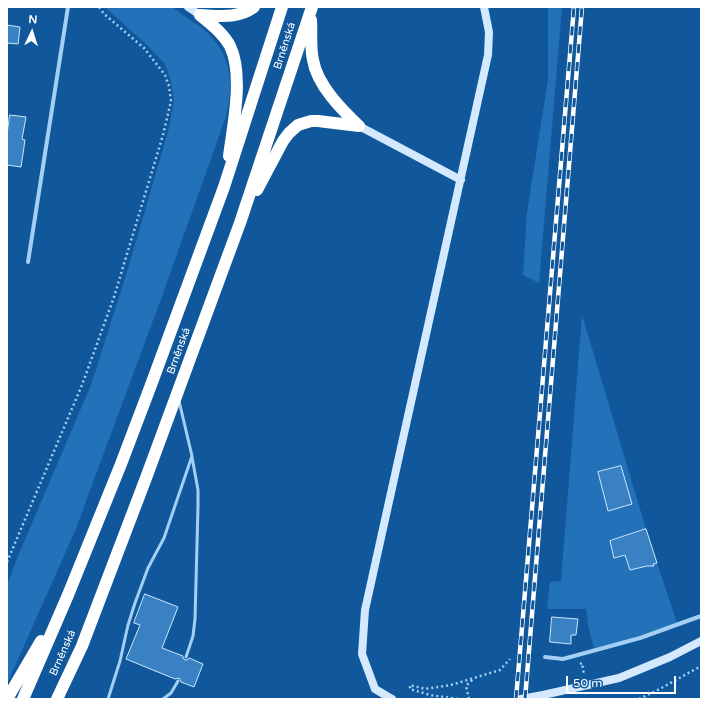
<!DOCTYPE html>
<meta charset="utf-8">
<style>
body{margin:0}
#map{position:relative;width:708px;height:706px;overflow:hidden;background:#10589b;font-family:"Varela Round",sans-serif}
canvas{display:block}
.frame{position:absolute;inset:0;border:8px solid #fff;pointer-events:none}
.north{position:absolute;left:12px;top:12px;width:40px;height:40px;-webkit-text-stroke:3px #10589b;paint-order:stroke;rotate:4deg;font-size:11px;font-weight:700;line-height:16px;text-align:center;color:#fff}
.north::after{content:'';display:block;margin:auto;width:14px;height:18px;background:#fff;clip-path:polygon(50% 0,100% 100%,50% 72%,0 100%)}
.scale{position:absolute;left:566px;top:676px;width:110px;height:18px;box-sizing:border-box;border:2px solid #fff;border-top:0;padding-left:5px;font-size:12px;line-height:14px;white-space:nowrap;color:#fff;-webkit-text-stroke:3px #10589b;paint-order:stroke}
</style>
<div id="map">
<canvas width="708" height="706"></canvas>
<div class="frame"></div>
<div class="north">N</div>
<div class="scale">50 m</div>
</div>
<script>
const ctx = document.querySelector('canvas').getContext('2d');
ctx.lineJoin = 'round';
function fill(path, color) {
  ctx.fillStyle = color;
  ctx.fill(path, 'evenodd');
}
function stroke(path, color, width, dash) {
  ctx.strokeStyle = color;
  ctx.lineWidth = width;
  ctx.lineCap = dash ? 'butt' : 'round';
  ctx.setLineDash(dash || []);
  ctx.stroke(path);
}
function label(font, color, halo, rows, align = 'center') {
  ctx.font = font + ' "Varela Round",sans-serif';
  ctx.lineWidth = 3.5;
  ctx.setLineDash([]);
  ctx.textBaseline = 'middle';
  ctx.strokeStyle = halo;
  ctx.fillStyle = color;
  for (const [text, x, y, turn = 0] of rows) {
    ctx.save();
    ctx.translate(x, y);
    ctx.rotate((+turn || 0) * Math.PI / 180);
    ctx.textAlign = isNaN(turn) ? turn : align;
    if (halo) ctx.strokeText(text, 0, 0);
    ctx.fillText(text, 0, 0);
    ctx.restore();
  }
}
fill(new Path2D(`
 M 105,7 C 122,7 139,7 157,7 C 161,7 168,6 172,7 C 176,9 182,15 187,18 C 192,22 197,24 202,28 C 232,53 235,84 225,119 L 165,288 L 75,531 L 7,684 L 7,585 L 18,556 L 91,385 L 127,272 L 168,132 L 174,100 L 171,81 L 165,64 L 146,44 Z
 M 548,7 L 562,7 L 539,283 L 523,275 L 527,213 L 548,79 Z
 M 582,315 L 646,529 L 610,541 L 614,557 L 625,555 L 630,570 L 647,566 L 654,566 L 653,564 L 657,563 L 677,623 L 623,641 L 594,648 L 587,622 L 588,621 L 586,609 L 547,609 L 550,582 L 561,581 Z`), '#2372b9');
const building = new Path2D(`
 M 7,25 L 20,27 L 18,44 L 7,43 Z
 M 10,115 L 26,117 L 22,139 L 25,140 L 21,167 L 7,165 L 7,135 Z
 M 621,466 L 632,504 L 608,511 L 598,472 Z
 M 646,529 L 657,563 L 653,564 L 654,566 L 647,566 L 630,570 L 625,555 L 614,558 L 610,541 Z
 M 145,594 L 178,607 L 162,648 L 183,656 L 183,658 L 185,660 L 187,660 L 189,658 L 203,664 L 194,687 L 181,682 L 179,678 L 175,679 L 126,659 L 140,625 L 134,623 Z
 M 552,617 L 578,619 L 576,635 L 571,635 L 571,644 L 550,642 Z`);
fill(building, '#3981c2');
stroke(building, '#cce7fe', 1);
stroke(new Path2D(`
 M 7,562 L 82,385 L 114,297 L 163,135 L 171,101 L 169,86 L 165,75 L 144,48 L 104,14 L 99,7
 M 580,664 L 582,663 L 584,675
 M 458,699 L 430,695 L 410,689 L 410,685 L 425,689 L 451,685 L 500,670 L 510,659
 M 469,699 L 466,686 L 474,678
 M 639,699 L 656,691 L 701,666`), '#a4cff4', 2.5, [2, 3]);
stroke(new Path2D(`
 M 186,657 L 193,636 L 195,619 L 198,506 L 198,490 L 192,457
 M 108,699 L 120,661 L 128,625 L 135,603 L 148,568 L 164,538 L 192,456 L 179,401
 M 163,699 L 171,693 L 178,681`), '#a4cff4', 3);
stroke(new Path2D(`
 M 28,262 L 68,7
 M 545,657 L 563,659 L 640,638 L 701,616`), '#a4cff4', 4);
stroke(new Path2D(`
 M 188,7 L 200,15
 M 359,126 L 461,180
 M 392,699 L 375,689 L 362,654 L 365,610 L 488,55 L 489,32 L 484,7
 M 521,699 L 543,695 L 619,678 L 670,657 L 701,641`), '#d4e9fd', 8);
stroke(new Path2D(`
 M 200,15 C 211,24 223,33 230,46 C 244,75 233,125 229,156
 M 200,15 C 220,16 237,19 254,7
 M 311,20 C 312,33 310,47 313,60 C 317,85 342,110 359,126
 M 257,190 L 283,141 L 289,133 L 298,125 L 311,121 L 318,121 L 359,126
 M 7,699 L 41,641
 M 23,699 L 68,595 L 121,464 L 151,385 L 224,187 L 282,7
 M 57,699 L 82,646 L 146,478 L 240,223 L 312,7`), '#fff', 12);
const rail = new Path2D(`
 M 516,699 L 574,7
 M 525,699 L 582,7`);
stroke(rail, '#fff', 4.5);
stroke(rail, '#10589b', 3, [9]);
label('11px', '#fff', '#10589b', [
 ["Brněnská",285,46,-72],
 ["Brněnská",179,351,-70],
 ["Brněnská",63,653,-66]
]);
</script>
